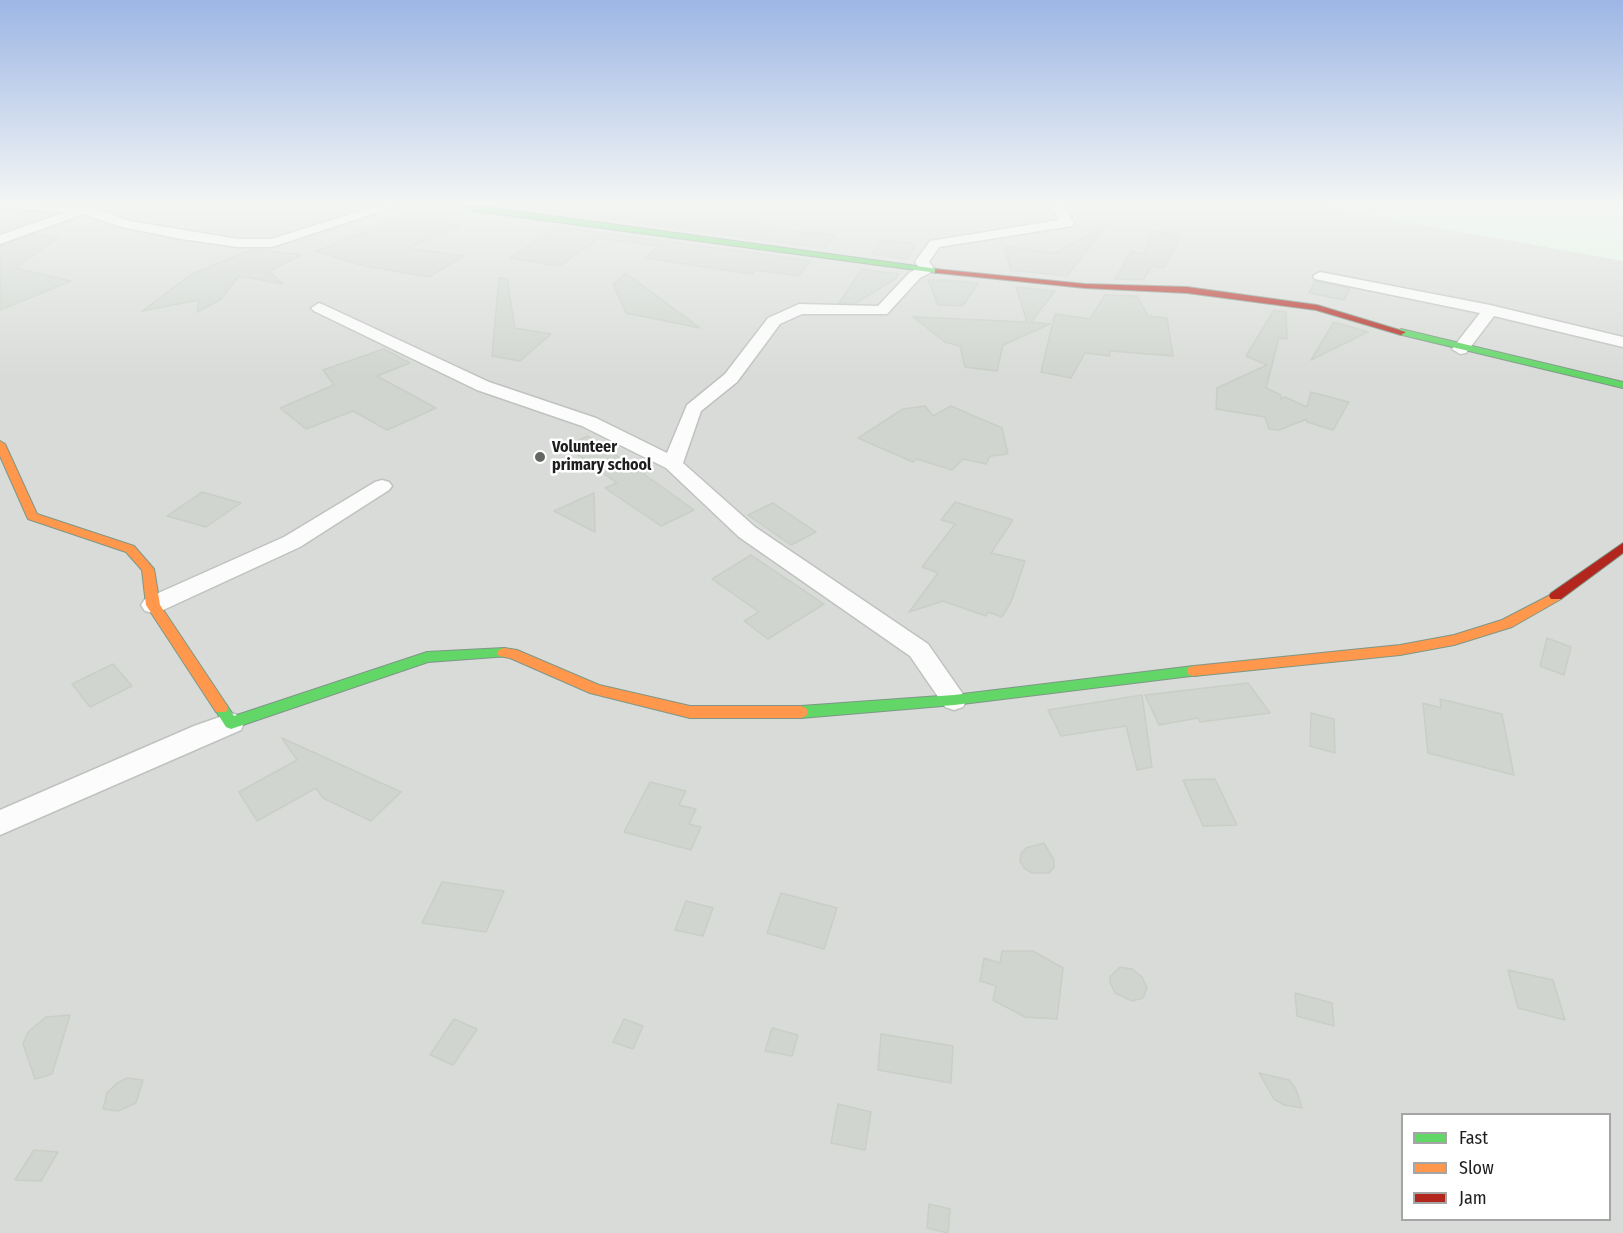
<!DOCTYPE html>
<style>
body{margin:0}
#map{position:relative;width:1623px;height:1233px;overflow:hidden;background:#e6ece6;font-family:"Fira Sans Condensed",sans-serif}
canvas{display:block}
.legend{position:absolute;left:1401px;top:1113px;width:210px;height:108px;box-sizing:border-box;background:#fff;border:2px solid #a5a5a5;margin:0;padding:8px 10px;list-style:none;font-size:18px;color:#1e1e1e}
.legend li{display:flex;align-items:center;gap:12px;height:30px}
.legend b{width:30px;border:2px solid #a5a5a5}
</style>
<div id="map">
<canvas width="1623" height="1233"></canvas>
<ul class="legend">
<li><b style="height:8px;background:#63d668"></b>Fast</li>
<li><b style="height:8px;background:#ff974d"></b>Slow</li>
<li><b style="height:8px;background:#b3261e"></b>Jam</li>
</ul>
</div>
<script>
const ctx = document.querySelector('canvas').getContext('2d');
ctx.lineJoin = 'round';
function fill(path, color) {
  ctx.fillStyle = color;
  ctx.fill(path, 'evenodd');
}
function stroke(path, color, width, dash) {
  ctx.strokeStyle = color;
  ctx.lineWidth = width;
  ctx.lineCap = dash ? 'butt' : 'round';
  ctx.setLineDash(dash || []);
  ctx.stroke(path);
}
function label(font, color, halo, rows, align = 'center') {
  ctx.font = font + ' "Fira Sans Condensed",sans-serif';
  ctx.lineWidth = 5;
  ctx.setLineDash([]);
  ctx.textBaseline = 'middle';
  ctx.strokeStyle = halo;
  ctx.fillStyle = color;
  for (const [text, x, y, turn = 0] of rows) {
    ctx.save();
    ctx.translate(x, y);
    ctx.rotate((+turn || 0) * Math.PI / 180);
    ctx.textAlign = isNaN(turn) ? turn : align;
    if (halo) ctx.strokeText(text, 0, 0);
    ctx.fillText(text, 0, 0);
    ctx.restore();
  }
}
fill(new Path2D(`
 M 0,203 L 1623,203 L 1623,1233 L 0,1233 ZM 1402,1114 L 1610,1114 L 1610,1220 L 1402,1220 Z`), '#d8dbd8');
fill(new Path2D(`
 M 1303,203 L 1623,203 L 1623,261 Z`), '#e0f6e6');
const building = new Path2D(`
 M 591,203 L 760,203 L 760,227 L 835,235 L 824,248 L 575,214 Z
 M 411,215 L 461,226 L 407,248 L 463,256 L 429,277 L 360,265 L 316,251 Z
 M 1107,224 L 1067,276 L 1011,270 L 1004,246 L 1056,253 Z
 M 556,227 L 756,253 L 811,261 L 798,276 L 756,270 L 752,274 L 645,258 L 659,246 L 600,238 L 559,266 L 510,258 Z
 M 1152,230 L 1181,236 L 1164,268 L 1152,266 L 1143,280 L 1115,279 L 1132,251 L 1144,254 Z
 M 35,234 L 58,238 L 15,268 L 71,281 L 0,310 L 0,246 Z
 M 881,240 L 916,244 L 907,259 L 872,254 Z
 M 253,249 L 301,255 L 269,271 L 283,284 L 239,276 L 220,300 L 197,312 L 199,300 L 142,311 L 192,274 Z
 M 862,269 L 898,274 L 895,279 L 856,303 L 839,303 Z
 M 626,273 L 700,328 L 626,313 L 613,284 Z
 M 499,278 L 507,278 L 515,328 L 551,334 L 520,361 L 492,356 Z
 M 928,280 L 944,280 L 978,283 L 963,306 L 938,305 Z
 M 1315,281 L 1350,288 L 1344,300 L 1309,293 Z
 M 1016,287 L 1055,291 L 1031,322 L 1050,324 L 1003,345 L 997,371 L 965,367 L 960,346 L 945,342 L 913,317 L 1027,322 Z
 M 1105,295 L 1137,296 L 1148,316 L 1167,318 L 1173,356 L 1110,351 L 1110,356 L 1085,353 L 1071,378 L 1041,372 L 1055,314 L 1090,319 Z
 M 1274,310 L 1286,312 L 1287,339 L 1279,338 L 1266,388 L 1281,395 L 1281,399 L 1285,397 L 1307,407 L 1311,392 L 1349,402 L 1333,430 L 1307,422 L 1307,419 L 1279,430 L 1269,429 L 1265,417 L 1216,409 L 1217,388 L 1267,365 L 1246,356 Z
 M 1334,322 L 1368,332 L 1311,360 Z
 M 384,349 L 410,363 L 377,376 L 436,408 L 387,430 L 353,411 L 306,429 L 280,408 L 334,385 L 323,370 Z
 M 925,406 L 933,416 L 951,406 L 1002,428 L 1008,454 L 990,456 L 986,464 L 963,459 L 952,470 L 917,459 L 913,462 L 858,438 L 903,409 Z
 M 588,436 L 658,484 L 694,510 L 661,526 L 605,488 L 617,483 L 566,446 Z
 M 202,492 L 241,503 L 206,527 L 167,516 Z
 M 594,493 L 595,532 L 554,511 Z
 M 955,502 L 1013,520 L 991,553 L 1025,561 L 1011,602 L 1002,617 L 988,612 L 986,616 L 943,601 L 909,612 L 938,573 L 922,567 L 955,524 L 941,520 Z
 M 773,503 L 816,532 L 791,545 L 748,515 Z
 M 751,555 L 824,604 L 768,639 L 744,621 L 759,612 L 712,579 Z
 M 1547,638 L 1571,647 L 1564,675 L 1540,666 Z
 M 113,664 L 132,686 L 90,707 L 72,684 Z
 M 1248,683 L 1270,713 L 1200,722 L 1198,718 L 1159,725 L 1145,695 Z
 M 1142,695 L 1152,767 L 1137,770 L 1126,726 L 1061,736 L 1048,710 Z
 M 1440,699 L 1502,714 L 1514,775 L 1428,753 L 1423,703 L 1441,708 Z
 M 1311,713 L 1334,719 L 1335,753 L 1310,746 Z
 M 282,738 L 401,792 L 371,821 L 323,798 L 316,788 L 257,821 L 239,792 L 297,760 Z
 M 1215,779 L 1237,825 L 1203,826 L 1183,780 Z
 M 650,782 L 686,791 L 679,805 L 696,809 L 689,824 L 701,827 L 691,850 L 624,832 Z
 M 1044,843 L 1054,860 L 1054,867 L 1049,873 L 1032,873 L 1024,868 L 1020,861 L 1021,854 L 1026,848 Z
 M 442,882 L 504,891 L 486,932 L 422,923 Z
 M 781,893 L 837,908 L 824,949 L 767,933 Z
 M 686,901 L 713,908 L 703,936 L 675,930 Z
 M 1002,951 L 1033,951 L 1063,968 L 1057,1019 L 1025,1017 L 993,1000 L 996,986 L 980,981 L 984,958 L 1000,963 Z
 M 1120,967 L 1132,969 L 1142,977 L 1147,988 L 1143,998 L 1132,1001 L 1115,993 L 1110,983 L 1110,977 Z
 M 1508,970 L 1553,980 L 1565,1020 L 1518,1008 Z
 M 1295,993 L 1332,1003 L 1334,1026 L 1297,1016 Z
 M 70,1015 L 52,1074 L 35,1079 L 23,1044 L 28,1032 L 46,1017 Z
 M 454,1019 L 477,1029 L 453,1065 L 430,1055 Z
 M 624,1019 L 643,1026 L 633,1049 L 613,1042 Z
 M 772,1028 L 798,1035 L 792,1056 L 765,1051 Z
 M 881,1034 L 953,1046 L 951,1083 L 878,1070 Z
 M 1259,1073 L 1289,1080 L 1296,1089 L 1302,1108 L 1284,1105 L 1274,1099 Z
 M 127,1078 L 143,1080 L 136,1103 L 118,1111 L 103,1109 L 107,1093 L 116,1084 Z
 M 838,1104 L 871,1112 L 865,1150 L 831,1143 Z
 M 34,1150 L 58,1152 L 41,1181 L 15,1180 Z
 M 929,1204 L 950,1209 L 948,1233 L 927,1228 Z`);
fill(building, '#d0d5cf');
stroke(building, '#c9cfc7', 1.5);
const street = new Path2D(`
 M 0,203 L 86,206 L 130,221 L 238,239 L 271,239 L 386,203 L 406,203 L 272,247 L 238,247 L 181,239 L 122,227 L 83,214 L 0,244 L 0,235 L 66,212 L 0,208 Z
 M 1048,203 L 1061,203 L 1074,223 L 1072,226 L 939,247 L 929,262 L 935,270 L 920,278 L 887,314 L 802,314 L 780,324 L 737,382 L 701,411 L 683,463 L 755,527 L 928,644 L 967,700 L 963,707 L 954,710 L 945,707 L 910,656 L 739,537 L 666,468 L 582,426 L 477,390 L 314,311 L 311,308 L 319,303 L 324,305 L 489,382 L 596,418 L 667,453 L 687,405 L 725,374 L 768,318 L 799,304 L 878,306 L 910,272 L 919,268 L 915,262 L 930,241 L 1059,220 Z
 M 1320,272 L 1490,305 L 1623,337 L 1623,347 L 1494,316 L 1466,353 L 1460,354 L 1452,349 L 1480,313 L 1315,279 L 1313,276 Z
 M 382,480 L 389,482 L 392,486 L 389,490 L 300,547 L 161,611 L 153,613 L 145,611 L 141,605 L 145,599 L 284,537 L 375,482 Z
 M 231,713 L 241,716 L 244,723 L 241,730 L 0,835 L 0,810 L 194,726 Z`);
const fast = new Path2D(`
 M 457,203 L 938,269 L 942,271 L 938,273 L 475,211 Z
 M 1401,329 L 1623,382 L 1623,388 L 1398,334 L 1396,332 Z
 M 504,648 L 509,650 L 511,653 L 509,656 L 428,662 L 231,729 L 226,727 L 214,708 L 216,704 L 226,704 L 234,716 L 427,652 Z
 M 1194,666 L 1199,667 L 1201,671 L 1199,675 L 954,705 L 801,718 L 796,716 L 794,712 L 796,708 L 801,706 L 954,695 Z`);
const slow = new Path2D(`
 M 0,441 L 5,444 L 37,514 L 134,546 L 154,569 L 160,605 L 226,704 L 228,708 L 226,712 L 216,712 L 146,605 L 142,570 L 126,552 L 28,519 L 0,456 Z
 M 1556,592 L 1563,596 L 1561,599 L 1512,627 L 1454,645 L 1400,655 L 1194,676 L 1189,675 L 1187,671 L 1189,667 L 1194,666 L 1400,645 L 1454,635 L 1502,620 Z
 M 504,648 L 517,650 L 599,685 L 690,706 L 801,706 L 806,708 L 808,712 L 806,716 L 801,718 L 690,718 L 590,693 L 510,658 L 499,656 L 497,653 L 499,650 Z`);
const jam = new Path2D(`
 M 935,269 L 1085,284 L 1187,287 L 1317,305 L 1406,332 L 1401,335 L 1316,310 L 1187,293 L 1085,288 L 938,273 L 935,273 Z
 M 1623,543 L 1623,553 L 1561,599 L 1551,599 L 1549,596 L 1551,593 Z`);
stroke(street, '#bfc2bf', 3);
stroke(fast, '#7e9786', 2);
stroke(slow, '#7e9786', 2);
stroke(jam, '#7e9786', 2);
fill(street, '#fbfcfb');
fill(fast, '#63d668');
fill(slow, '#ff974d');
fill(jam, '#b3261e');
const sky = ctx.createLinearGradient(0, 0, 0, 376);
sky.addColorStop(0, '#9db6e5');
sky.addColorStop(0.54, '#f4f6f4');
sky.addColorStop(1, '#f4f6f400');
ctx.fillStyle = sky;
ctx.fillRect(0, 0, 1623, 376);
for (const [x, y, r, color] of [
 [540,457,6,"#646664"]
]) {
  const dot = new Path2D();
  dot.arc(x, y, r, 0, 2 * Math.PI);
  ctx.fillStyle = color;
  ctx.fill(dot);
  stroke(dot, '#fff', 2);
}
label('bold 16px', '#1e1e1e', '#fff', [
 ["Volunteer",552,448],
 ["primary school",552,466]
], 'left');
</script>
